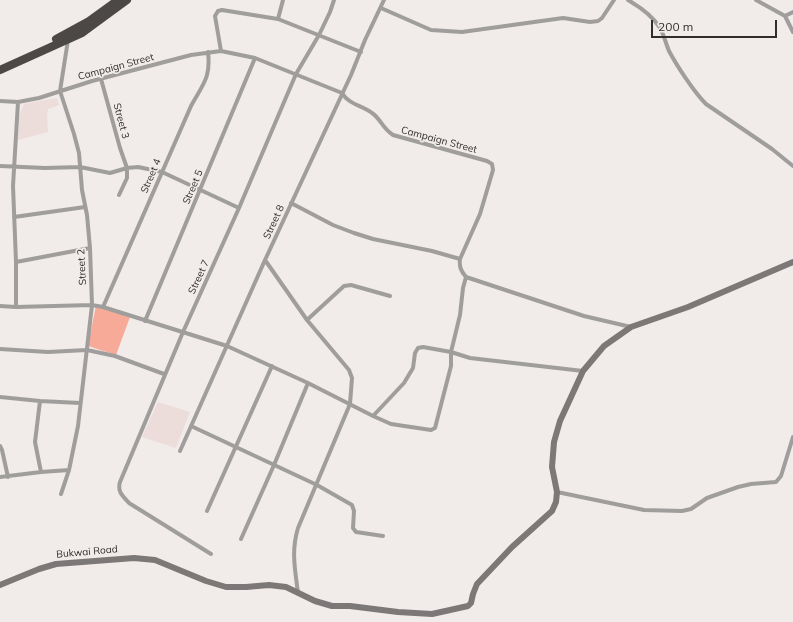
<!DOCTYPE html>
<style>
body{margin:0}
#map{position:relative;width:793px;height:622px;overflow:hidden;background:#f1ebe9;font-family:Mulish,sans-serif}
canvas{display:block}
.scale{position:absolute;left:651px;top:20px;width:126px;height:18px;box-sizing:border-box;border:2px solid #302e2d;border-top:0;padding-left:5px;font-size:12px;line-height:14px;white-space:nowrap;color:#302e2d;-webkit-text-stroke:3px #f1ebe9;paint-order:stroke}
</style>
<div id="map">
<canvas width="793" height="622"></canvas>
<div class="scale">200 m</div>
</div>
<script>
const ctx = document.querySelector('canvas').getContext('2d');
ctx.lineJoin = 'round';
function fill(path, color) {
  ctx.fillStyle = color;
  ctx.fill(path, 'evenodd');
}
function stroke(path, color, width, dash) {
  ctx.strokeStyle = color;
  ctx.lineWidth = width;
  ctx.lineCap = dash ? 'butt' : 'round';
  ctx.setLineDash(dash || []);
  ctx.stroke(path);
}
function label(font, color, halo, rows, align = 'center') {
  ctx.font = font + ' Mulish,sans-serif';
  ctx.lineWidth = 3.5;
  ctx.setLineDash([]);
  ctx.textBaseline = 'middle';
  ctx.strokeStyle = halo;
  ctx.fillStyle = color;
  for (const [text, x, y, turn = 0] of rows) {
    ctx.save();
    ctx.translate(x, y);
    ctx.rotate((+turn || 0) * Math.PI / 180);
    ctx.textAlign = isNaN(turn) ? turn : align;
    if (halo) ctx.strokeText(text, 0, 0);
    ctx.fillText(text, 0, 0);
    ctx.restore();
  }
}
fill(new Path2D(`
 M 57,98 L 59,105 L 48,109 L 47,116 L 48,132 L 18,140 L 19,117 L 24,104 Z
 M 158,402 L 190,412 L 176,448 L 142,437 Z`), '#ecddda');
fill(new Path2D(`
 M 96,305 L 130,317 L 116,355 L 88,346 Z`), '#f7aa98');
stroke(new Path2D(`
 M 628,0 C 640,7 653,16 660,28 C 664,35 666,44 669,51 C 677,66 694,92 706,104 L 772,149 L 793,166
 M 756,0 L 785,16 L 793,32
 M 381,8 L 431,30 L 462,32 L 563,18 L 590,22 L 598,21 L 602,18 L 614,0
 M 785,16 L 793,12
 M 278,19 L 283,0
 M 221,51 L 215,16 L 218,11 L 222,10 L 278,19 L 361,52
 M 101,79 L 120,148 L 127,168 L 127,178 L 119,195
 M 0,101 L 18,102 L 39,98 L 92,81 L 191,55 L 221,51 L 255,58 L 342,93 C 349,105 362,105 372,113 C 381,119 382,128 393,135 L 487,161 L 492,164 L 493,170 L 480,214 L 460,259 C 459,267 461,271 466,277 L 584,316 L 631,327
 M 0,166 L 45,168 L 80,167 L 110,173 L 127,168 L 138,167 L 162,172 L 239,208
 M 291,203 L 333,225 L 354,233 L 373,239 L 432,251 L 460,259
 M 14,217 L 85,207
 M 265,260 L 307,320 L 349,370 L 352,378 L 350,404 L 298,528 C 291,551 295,569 298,593
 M 16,262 L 90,248
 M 0,306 L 16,307 L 92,305 L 103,307 L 227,346 L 308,383 L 373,416 L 404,383 L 413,368 L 415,353 L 418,348 L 423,347 L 451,352 L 470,358 L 583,371
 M 16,307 L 16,262 L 13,186 L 18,102
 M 103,307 L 191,106 C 203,84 211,78 208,52
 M 307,320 L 344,286 L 351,285 L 390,296
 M 145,321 L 255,58
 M 0,349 L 48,352 L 87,350 L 115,356 L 164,374
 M 0,397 L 40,401 L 80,403
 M 373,416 L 391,424 L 431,430 L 435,428 L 451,366 L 451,352 L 460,315 L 463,288 L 466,277
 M 191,426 L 317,485 L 352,505 L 354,511 L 353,528 L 356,532 L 383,536
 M 0,446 L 2,450 L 8,477
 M 180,451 L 265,260 L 351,75 L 365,40 L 384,0
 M 41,472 L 69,470
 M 0,477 L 41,472 L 35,442 L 40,401
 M 557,492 L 644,510 L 682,511 L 691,509 L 707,498 L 738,487 L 751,484 L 776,482 L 781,476 L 793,437
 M 61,494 L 69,470 L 78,426 L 92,305 L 90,248 L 87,215 L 82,190 L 79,153 L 74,134 L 60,91 L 68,40
 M 207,511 L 272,366
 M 241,539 L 274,465 L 308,383
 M 211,554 L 129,503 C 123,496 117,492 120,482 L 183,332 L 239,208 L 296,74 L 319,35 L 330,12 L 334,0`), '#a09e9d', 4);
stroke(new Path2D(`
 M 0,585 L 39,569 L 56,564 L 134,558 L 155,560 L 206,581 L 226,587 L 246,587 L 269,585 L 286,587 L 315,601 L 332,606 L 350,606 L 398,612 L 432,614 L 468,606 L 471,603 L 473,594 L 477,584 L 512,547 L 552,511 L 556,502 L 557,492 L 552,467 L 554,442 L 560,421 L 583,371 L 604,346 L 631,327 L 688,307 L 793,262`), '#7c7877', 6);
stroke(new Path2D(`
 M 56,39 L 89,21 L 118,0
 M 0,70 L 82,33 L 127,0`), '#4c4846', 8);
label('10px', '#302e2d', '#f1ebe9', [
 ["Campaign Street",116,67,-15],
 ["Street 3",121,121,75],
 ["Campaign Street",439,140,15],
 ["Street 4",151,176,-67],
 ["Street 5",193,187,-67],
 ["Street 8",274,222,-65],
 ["Street 2",82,267,-93],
 ["Street 7",199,277,-65],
 ["Bukwai Road",87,552,-5]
]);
</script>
